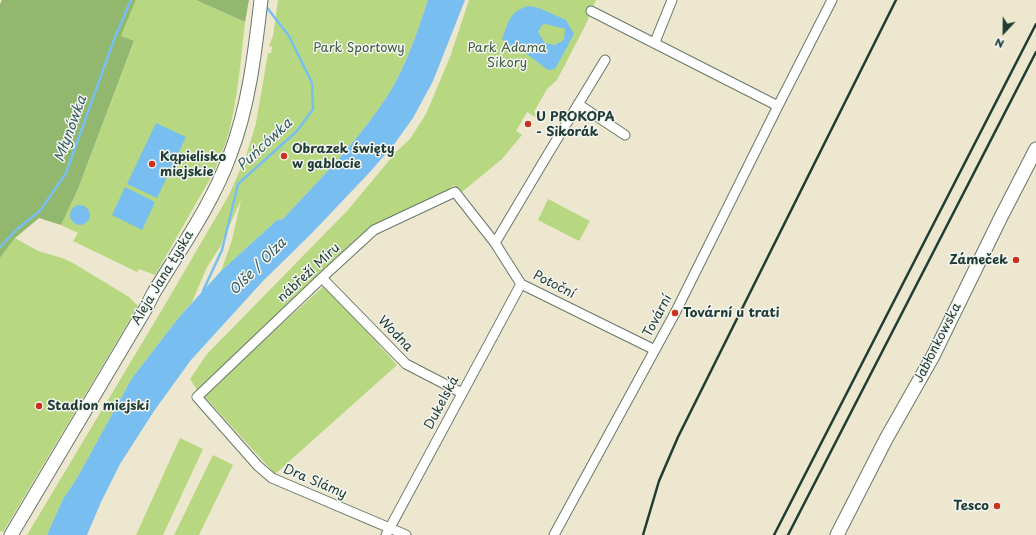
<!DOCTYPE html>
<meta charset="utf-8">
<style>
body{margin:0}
#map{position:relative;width:1036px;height:535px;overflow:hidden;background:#ece7ce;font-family:"Playpen Sans",sans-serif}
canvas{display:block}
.north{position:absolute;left:984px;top:12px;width:40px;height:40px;-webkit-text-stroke:3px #f6f6f2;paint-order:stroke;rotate:202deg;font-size:11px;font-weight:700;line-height:16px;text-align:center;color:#1f3d34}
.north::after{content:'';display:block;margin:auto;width:14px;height:18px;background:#1f3d34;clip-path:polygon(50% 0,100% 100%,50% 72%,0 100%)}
</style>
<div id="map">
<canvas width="1036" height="535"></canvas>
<div class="north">N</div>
</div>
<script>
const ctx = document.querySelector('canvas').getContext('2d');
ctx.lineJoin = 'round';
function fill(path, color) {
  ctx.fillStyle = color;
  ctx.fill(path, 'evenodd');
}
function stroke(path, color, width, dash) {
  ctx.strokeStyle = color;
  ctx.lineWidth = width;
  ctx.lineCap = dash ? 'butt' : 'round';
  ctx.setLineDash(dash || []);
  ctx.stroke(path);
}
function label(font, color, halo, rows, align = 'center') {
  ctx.font = font + ' "Playpen Sans",sans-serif';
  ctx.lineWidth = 3;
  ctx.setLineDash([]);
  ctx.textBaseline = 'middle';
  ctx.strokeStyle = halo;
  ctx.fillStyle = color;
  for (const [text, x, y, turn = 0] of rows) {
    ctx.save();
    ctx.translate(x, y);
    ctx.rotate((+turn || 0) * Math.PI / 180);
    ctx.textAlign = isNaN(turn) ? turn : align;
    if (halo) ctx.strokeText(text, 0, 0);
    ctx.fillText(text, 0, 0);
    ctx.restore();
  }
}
fill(new Path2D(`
 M 136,0 L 196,0 L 245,22 C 241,59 238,96 229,132 C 225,146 219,159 214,172 L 155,275 L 139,269 L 137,272 L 73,241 L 78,233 L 61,225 L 78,189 L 134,42 L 121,36 Z
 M 278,0 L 428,0 C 417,33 406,66 388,95 C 359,140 319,180 283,219 L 277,220 L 221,271 L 232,240 L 241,200 L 220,247 L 207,267 L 192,302 L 180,316 L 132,378 L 77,478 L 63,499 L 47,535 L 27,535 L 163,308 L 229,195 L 246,156 L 256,123 L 268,53 L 271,53 L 272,47 L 269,46 L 273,36 Z
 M 469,0 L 596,0 L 586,24 L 557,80 L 547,89 L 534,112 L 538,115 L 537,118 L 527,112 L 516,131 L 522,135 L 502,159 L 462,192 L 454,185 L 442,195 L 373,226 L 198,391 L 190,379 L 207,354 L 347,211 L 397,151 L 410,139 L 426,114 L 450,57 Z
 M 548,199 L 590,221 L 579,241 L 538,220 Z
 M 15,238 L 38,251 L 62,258 L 73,263 L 129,297 L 138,306 L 3,532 L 0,531 L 0,258 Z
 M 325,285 L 397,365 L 275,474 L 203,395 Z
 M 180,438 L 203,449 L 163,535 L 136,535 Z
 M 213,455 L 233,465 L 199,535 L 174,535 Z`), '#b7d880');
fill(new Path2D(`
 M 2,0 L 136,0 L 121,36 L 134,41 L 78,189 L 61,225 L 39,218 L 15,238 L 0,258 L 0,4 Z
 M 196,0 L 249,0 L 245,22 Z`), '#91b86e');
fill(new Path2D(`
 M 428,0 L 465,0 L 433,81 L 413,118 L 395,143 L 370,172 L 311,234 L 263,281 L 191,360 L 154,411 L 120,464 L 101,502 L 87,535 L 47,535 L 63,499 L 77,478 L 132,378 L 180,316 L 221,271 L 277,220 L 283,219 C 319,180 359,140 388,95 C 406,66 417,33 428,0 Z
 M 529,6 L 539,8 L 566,20 L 574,34 L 555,69 L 548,70 L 524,52 L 514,49 L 502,39 C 508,23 510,10 529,6 ZM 546,24 L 565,29 L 564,40 L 555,45 L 545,43 L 538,32 L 542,25 Z
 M 156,123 L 186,137 L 157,198 L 127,184 Z
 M 125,187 L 155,202 L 142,230 L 112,215 Z
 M70 215a10 10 0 1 1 20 0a10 10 0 1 1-20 0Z`), '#78bef0');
stroke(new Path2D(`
 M 0,247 L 17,229 L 40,211 L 66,173 L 115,37 L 131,0
 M 203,291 L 222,250 L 238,184 L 297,131 L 313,109 L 312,83 L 289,36 L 265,5`), '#78bef0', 2.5);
const street = new Path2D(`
 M 591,11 L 778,106
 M 655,42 L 672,0
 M 578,104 L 625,135
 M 495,243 L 548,154 L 605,60
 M 322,278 L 406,364 L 462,393
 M 386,535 L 521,284
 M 406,535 L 272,478 L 258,466 L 197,397 L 326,274 L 374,230 L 455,192 L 495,243 L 521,284 L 655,350
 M 554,535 L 675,313 L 778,106 L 832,0`);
const secondary = new Path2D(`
 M 11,535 L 146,308 L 153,294 C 180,249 212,205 230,155 C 249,106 255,52 261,0
 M 837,535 L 886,439 L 933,356 L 1001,217 L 1036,149`);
stroke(street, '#67786a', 11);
stroke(secondary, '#67786a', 15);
stroke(street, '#fff', 9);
stroke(secondary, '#fff', 13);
stroke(new Path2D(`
 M 643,535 L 659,481 L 678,437 L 896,0
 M 774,535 L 1036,24
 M 788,535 L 1036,52`), '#1f3d34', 2.5);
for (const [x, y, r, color] of [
 [528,124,4,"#c8321e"],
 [284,156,4,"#c8321e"],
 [152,164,4,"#c8321e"],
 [1016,260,4,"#c8321e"],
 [675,313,4,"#c8321e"],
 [39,406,4,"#c8321e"],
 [997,506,4,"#c8321e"]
]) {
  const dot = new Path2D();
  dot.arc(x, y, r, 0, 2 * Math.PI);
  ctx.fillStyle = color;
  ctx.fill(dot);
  stroke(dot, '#f6f6f2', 1.5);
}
label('13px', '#3d5c43', '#f6f6f2', [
 ["Park Sportowy",359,48],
 ["Park Adama",507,48],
 ["Sikory",507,63]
]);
label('bold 13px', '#1f3d34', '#f6f6f2', [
 ["U PROKOPA",536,117],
 ["- Sikorák",536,132],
 ["Obrazek święty",292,149],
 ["w gablocie",292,164],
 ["Kąpielisko",160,157],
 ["miejskie",160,172],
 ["Zámeček",1008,260,"right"],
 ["Tovární u trati",683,313],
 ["Stadion miejski",47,406],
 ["Tesco",989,506,"right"]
], 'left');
label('13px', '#1f3d34', '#f6f6f2', [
 ["nábřeží Míru",309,273,-43],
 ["Aleja Jana Łyska",163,278,-59],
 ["Potoční",554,285,27],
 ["Tovární",658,316,-62],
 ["Wodna",395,334,46],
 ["Jabłonkowska",938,343,-63],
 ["Dukelská",442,403,-62],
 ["Dra Slámy",315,482,23]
]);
label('italic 14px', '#355d63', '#f6f6f2', [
 ["Młynówka",71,129,-70],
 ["Puńcówka",265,145,-43],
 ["Olše / Olza",258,267,-45]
]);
</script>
